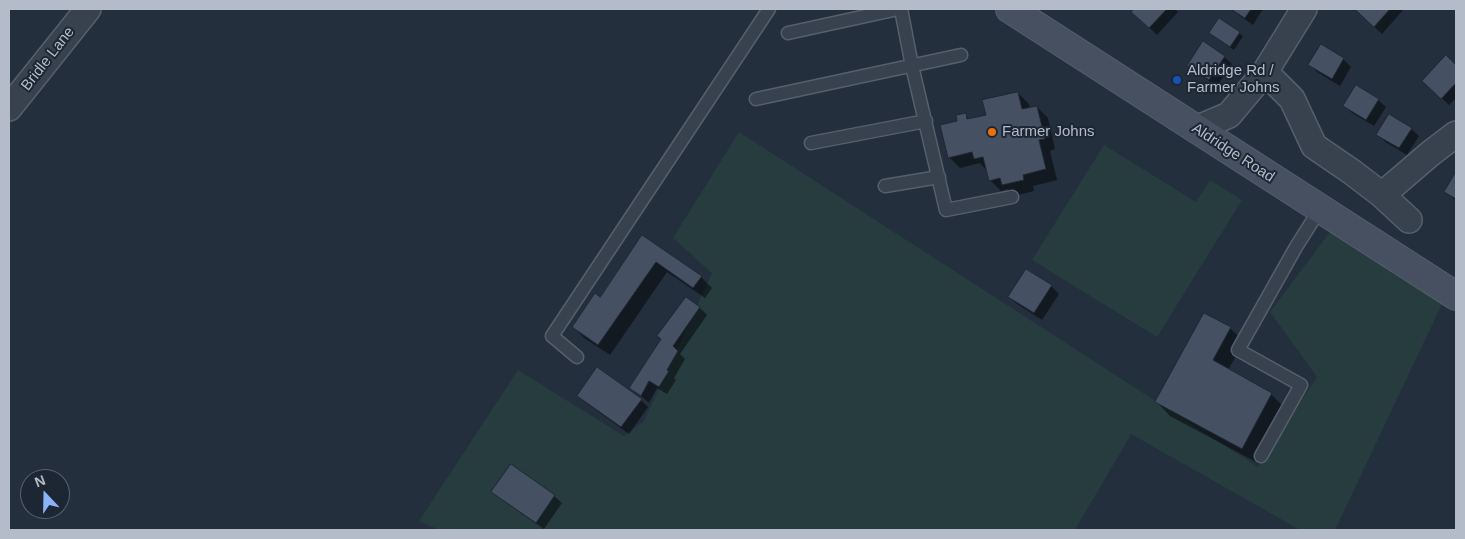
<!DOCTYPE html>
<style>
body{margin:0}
#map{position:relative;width:1465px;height:539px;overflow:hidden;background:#242f3e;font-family:Arial,sans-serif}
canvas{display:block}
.frame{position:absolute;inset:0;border:10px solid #b4bcc9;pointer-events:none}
.north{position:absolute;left:20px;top:469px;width:50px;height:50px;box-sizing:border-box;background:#1d2633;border:1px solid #59626f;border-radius:50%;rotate:339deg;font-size:14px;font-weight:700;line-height:20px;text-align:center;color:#b4bcc9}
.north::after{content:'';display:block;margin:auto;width:18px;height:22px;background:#8ab4f8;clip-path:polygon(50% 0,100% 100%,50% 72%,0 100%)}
</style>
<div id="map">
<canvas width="1465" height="539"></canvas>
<div class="frame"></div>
<div class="north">N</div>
</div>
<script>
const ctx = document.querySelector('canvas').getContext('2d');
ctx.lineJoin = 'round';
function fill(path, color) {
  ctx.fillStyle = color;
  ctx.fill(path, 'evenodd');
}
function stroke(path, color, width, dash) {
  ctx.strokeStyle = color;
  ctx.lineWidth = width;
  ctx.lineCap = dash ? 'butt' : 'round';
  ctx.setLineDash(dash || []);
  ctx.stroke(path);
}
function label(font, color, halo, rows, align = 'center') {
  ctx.font = font + ' Arial,sans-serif';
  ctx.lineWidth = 4;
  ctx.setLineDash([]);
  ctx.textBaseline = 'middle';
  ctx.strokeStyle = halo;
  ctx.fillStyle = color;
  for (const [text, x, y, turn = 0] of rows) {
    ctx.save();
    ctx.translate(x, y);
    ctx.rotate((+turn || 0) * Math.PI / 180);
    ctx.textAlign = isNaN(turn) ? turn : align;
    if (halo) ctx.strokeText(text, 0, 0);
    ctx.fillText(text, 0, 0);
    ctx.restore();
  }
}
fill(new Path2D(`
 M 739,132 L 1258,467 L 1317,377 L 1270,312 L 1330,232 L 1448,291 L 1335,530 L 1300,530 L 1131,434 L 1075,530 L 439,530 L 419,521 L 518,370 L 624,436 L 644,421 L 712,273 L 673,238 Z
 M 1104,145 L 1196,202 L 1210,180 L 1242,200 L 1157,337 L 1032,260 Z`), '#263c3f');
fill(new Path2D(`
 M 1136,9 L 1175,9 L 1178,12 L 1157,35 L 1133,12 Z
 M 1230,9 L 1263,9 L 1253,25 Z
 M 1356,9 L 1404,9 L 1382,34 Z
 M 1219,19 L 1243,36 L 1234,50 L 1214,36 Z
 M 1321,46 L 1343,59 L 1351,67 L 1340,86 L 1317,72 L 1310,65 Z
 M 1224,57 L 1232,64 L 1217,86 L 1196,73 L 1189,66 Z
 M 1446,57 L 1456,66 L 1456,98 L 1449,105 L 1424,81 Z
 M 1018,93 L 1029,104 L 1030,109 L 1037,107 L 1048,118 L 1055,149 L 1050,151 L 1057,180 L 1033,186 L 1034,191 L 1014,196 L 1008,189 L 1001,191 L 990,180 L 986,170 L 980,163 L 960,168 L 949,157 L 959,122 L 965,115 L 970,120 L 987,116 Z
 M 1378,100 L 1386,107 L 1374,126 L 1352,113 L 1345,106 Z
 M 1411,129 L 1419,136 L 1407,155 L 1385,142 L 1378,134 Z
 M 1456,175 L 1456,201 L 1446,192 Z
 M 643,237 L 701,277 L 712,288 L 705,298 L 667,272 L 610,355 L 584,338 L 574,327 L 600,298 Z
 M 1026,270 L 1051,286 L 1059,294 L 1042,320 L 1017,304 L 1009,297 Z
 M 699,307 L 707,315 L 680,354 L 685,359 L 674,378 L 676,380 L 667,394 L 657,388 L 649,403 L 631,387 Z
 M 1230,328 L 1244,342 L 1228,370 L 1271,394 L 1285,408 L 1256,462 L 1170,416 L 1157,402 Z
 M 579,396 L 641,400 L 648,407 L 629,434 L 586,403 Z
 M 493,492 L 554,496 L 562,503 L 544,529 L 501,499 Z`), '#0007');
const building = new Path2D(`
 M 1134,9 L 1167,9 L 1149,28 L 1131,12 Z
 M 1231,9 L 1251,9 L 1245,18 Z
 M 1355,9 L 1390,9 L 1374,27 Z
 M 1219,18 L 1240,32 L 1230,47 L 1209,33 Z
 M 1203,41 L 1225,56 L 1209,80 L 1187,66 Z
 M 1321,44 L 1344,58 L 1332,79 L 1308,65 Z
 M 1446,55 L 1456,65 L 1456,83 L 1441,99 L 1422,81 Z
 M 1356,85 L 1379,99 L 1366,120 L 1343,106 Z
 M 1018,92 L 1022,109 L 1037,106 L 1045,139 L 1039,140 L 1046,169 L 1023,175 L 1024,180 L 1002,185 L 1000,178 L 989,181 L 983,157 L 974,159 L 972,152 L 948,158 L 940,125 L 957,121 L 956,115 L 966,113 L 967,119 L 986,115 L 982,100 Z
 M 1389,114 L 1412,128 L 1399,148 L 1376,135 Z
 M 1456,172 L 1456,199 L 1444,192 Z
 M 642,235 L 702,276 L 693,288 L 656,262 L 598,345 L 572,327 L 595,293 L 600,297 Z
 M 1026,269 L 1052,285 L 1034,313 L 1008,297 Z
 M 686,297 L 700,307 L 673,346 L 678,351 L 667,370 L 669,371 L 659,387 L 649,381 L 641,396 L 629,388 L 661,339 L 657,336 Z
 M 1204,313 L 1231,327 L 1213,360 L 1272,393 L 1242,449 L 1155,402 Z
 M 597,367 L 642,399 L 621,427 L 577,396 Z
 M 511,464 L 555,495 L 536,523 L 491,492 Z`);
fill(building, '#455162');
stroke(building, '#1f2835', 1);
const lane = new Path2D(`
 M 901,9 L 912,66 L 946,210 L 1012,197
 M 788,33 L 898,9
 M 756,99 L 961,55
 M 811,143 L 926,121
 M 885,186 L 939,177
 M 577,357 L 552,336 L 769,9
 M 1261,456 L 1301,385 L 1238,350 L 1296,247 L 1320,209`);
const street = new Path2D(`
 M 1265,72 L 1292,99 L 1314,146 L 1352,172 L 1382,195 L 1409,220
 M 9,108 L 88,9
 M 1196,129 L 1229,115 L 1265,72 L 1304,9
 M 1382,195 L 1431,153 L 1456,134`);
const secondary = new Path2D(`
 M 1010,9 L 1456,296`);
stroke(lane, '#565f6c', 15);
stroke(street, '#565f6c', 28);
stroke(secondary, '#565f6c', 30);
stroke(lane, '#38414e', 12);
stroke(street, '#38414e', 25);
stroke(secondary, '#465061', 28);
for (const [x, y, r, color] of [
 [1177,80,5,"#1a4fb4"],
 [992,132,5,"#e8710a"]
]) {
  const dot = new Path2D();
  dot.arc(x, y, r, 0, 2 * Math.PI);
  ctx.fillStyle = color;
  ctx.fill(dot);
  stroke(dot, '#1d2633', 2);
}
label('15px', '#b4bcc9', '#1d2633', [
 ["Bridle Lane",48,59,-52],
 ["Aldridge Road",1233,153,33]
]);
label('15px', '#b4bcc9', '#1d2633', [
 ["Aldridge Rd /",1187,71],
 ["Farmer Johns",1187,88],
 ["Farmer Johns",1002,132]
], 'left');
</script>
